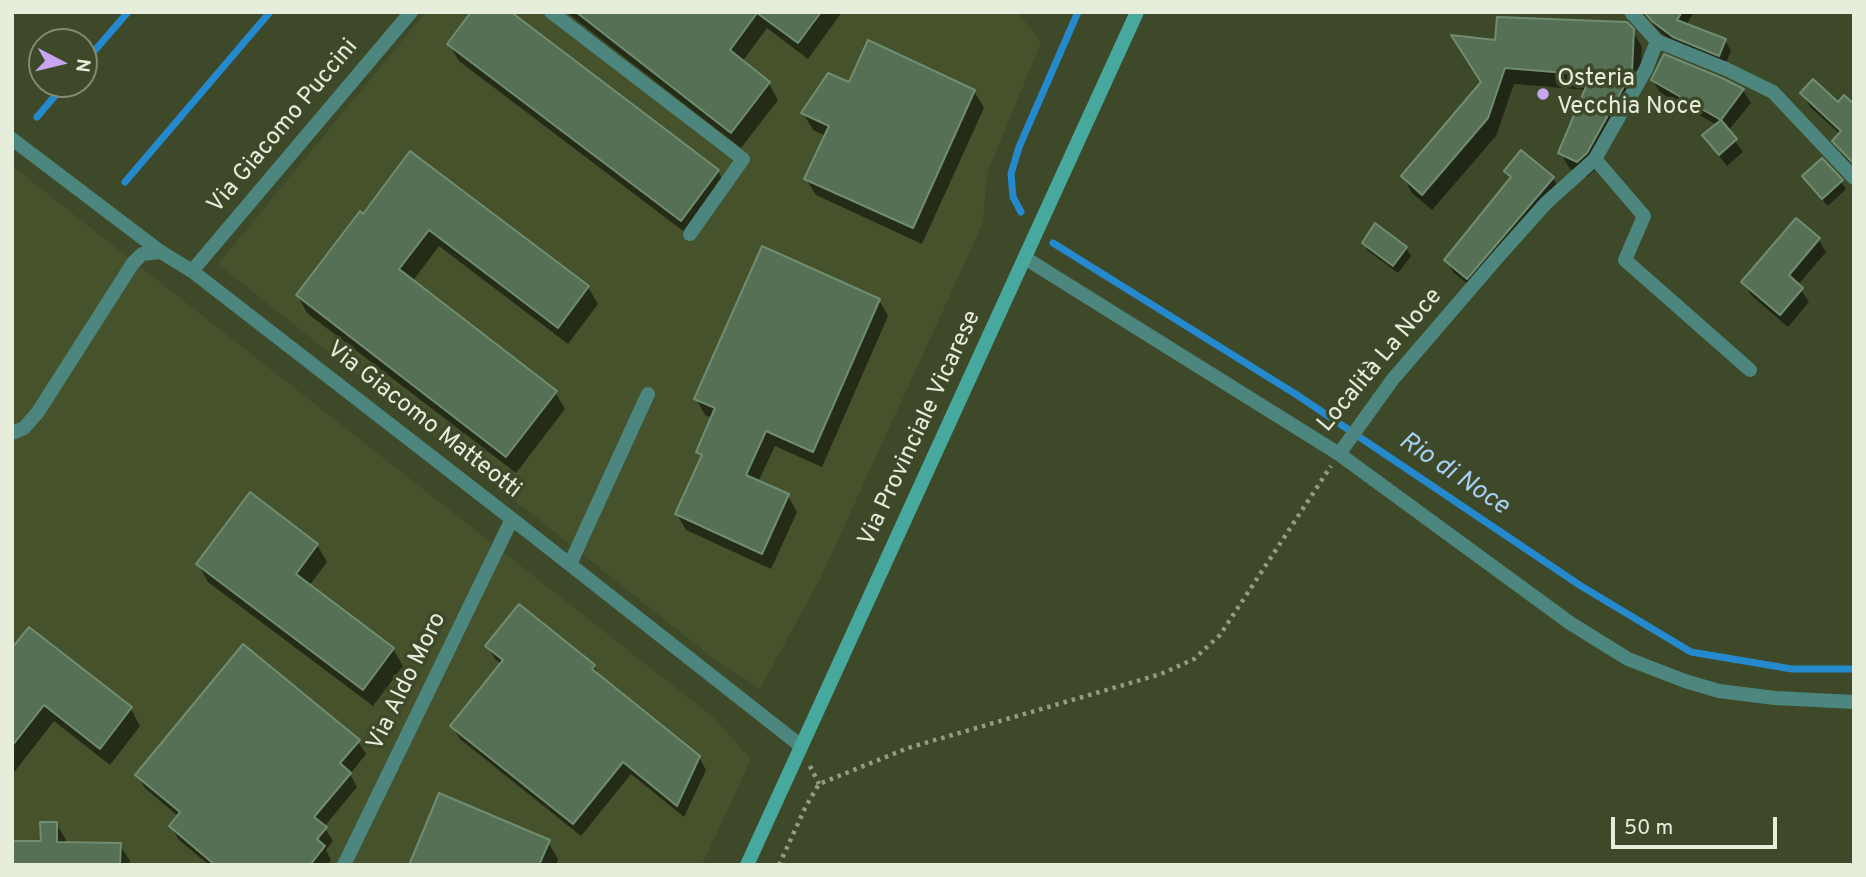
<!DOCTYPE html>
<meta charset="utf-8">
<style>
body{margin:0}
#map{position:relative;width:1866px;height:877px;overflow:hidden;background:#3e492a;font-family:Overpass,sans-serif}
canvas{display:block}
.frame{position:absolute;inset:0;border:14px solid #e6eddb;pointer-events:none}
.north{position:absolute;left:28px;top:28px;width:70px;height:70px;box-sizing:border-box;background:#3e492a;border:2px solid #818b71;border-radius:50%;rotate:97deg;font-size:19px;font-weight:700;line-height:28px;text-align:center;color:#e6eddb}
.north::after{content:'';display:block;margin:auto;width:24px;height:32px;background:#c7a6ef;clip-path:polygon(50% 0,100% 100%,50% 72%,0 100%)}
.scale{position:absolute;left:1611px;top:817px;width:166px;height:32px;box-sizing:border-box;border:4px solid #e6eddb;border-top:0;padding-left:9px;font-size:21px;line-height:24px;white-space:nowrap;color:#e6eddb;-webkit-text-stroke:5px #3e492a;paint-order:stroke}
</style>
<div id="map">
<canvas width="1866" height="877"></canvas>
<div class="frame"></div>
<div class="north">N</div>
<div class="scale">50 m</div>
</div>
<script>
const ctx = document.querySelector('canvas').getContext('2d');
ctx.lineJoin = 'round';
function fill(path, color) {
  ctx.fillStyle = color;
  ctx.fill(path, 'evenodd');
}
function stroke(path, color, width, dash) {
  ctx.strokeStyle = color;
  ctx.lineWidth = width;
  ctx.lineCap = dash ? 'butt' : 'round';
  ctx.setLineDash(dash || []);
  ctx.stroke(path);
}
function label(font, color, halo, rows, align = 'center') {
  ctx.font = font + ' Overpass,sans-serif';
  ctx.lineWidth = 7;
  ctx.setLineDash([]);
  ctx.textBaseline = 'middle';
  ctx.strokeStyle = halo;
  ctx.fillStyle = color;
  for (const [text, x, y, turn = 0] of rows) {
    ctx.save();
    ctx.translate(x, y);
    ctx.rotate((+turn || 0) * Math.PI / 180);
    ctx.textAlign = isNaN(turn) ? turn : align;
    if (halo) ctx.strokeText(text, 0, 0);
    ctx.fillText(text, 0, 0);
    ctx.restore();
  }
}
fill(new Path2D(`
 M 426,12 L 1018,12 L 1041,43 L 987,173 L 983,223 L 821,577 L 760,689 L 714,659 L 218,264 Z
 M 12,166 L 713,717 L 751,759 L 702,865 L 12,865 Z`), '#45522c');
fill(new Path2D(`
 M 566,12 L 842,12 L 808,59 L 767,28 L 742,62 L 769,84 L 778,100 L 741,148 Z
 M 1639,12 L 1694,12 L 1686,25 L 1725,40 L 1731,51 L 1725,65 L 1681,48 L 1661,33 L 1645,15 Z
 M 1632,30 L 1642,47 L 1640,89 L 1596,169 L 1587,177 L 1570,169 L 1560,152 L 1587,90 L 1514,84 L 1496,136 L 1432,210 L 1412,193 L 1403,176 L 1483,83 L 1497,42 Z
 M 449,44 L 718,171 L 727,188 L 691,237 L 459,61 Z
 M 1665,56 L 1743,90 L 1751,103 L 1728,131 L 1743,152 L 1727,166 L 1712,147 L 1705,135 L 1717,125 L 1660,93 L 1653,80 Z
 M 850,84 L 974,91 L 984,108 L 922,244 L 816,195 L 806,179 L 826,136 L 813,130 L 803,113 Z
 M 1803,94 L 1838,104 L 1854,106 L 1854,166 L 1842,154 L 1834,141 L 1840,134 L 1810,107 Z
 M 411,153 L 588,287 L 598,304 L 568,344 L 439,246 L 412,282 L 555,392 L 565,409 L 516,473 L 307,313 L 298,296 L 363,216 Z
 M 1506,171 L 1553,178 L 1560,191 L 1475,290 L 1454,273 L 1446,260 L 1511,180 Z
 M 1804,177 L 1841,181 L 1846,189 L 1828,206 L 1809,185 Z
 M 1797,220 L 1819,240 L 1826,252 L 1798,285 L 1809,302 L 1788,327 L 1751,295 L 1743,282 Z
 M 1364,243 L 1406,248 L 1411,256 L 1398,273 L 1368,251 Z
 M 879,300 L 888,316 L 822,467 L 775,446 L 758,482 L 788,496 L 797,512 L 771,569 L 686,530 L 677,514 L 702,459 L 698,452 L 713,418 L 705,415 L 696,399 Z
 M 317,545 L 327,562 L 309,586 L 393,649 L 403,666 L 373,706 L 208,582 L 198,564 Z
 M 487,646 L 594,666 L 601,679 L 699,757 L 706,770 L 684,817 L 631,774 L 581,836 L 460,739 L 452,726 L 501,664 L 495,659 Z
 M 12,651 L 131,709 L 140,726 L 110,765 L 54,721 L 12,775 Z
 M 358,741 L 366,754 L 350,774 L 357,787 L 324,827 L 333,841 L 326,850 L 331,860 L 328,865 L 209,865 L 178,839 L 171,826 L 179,817 L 145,788 L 137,775 Z
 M 56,823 L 66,840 L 66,844 L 120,845 L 130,861 L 129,865 L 12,865 L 42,843 Z
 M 548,842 L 558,859 L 556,865 L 411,865 Z`), '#0007');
stroke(new Path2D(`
 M 84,63 L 128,12
 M 37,117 L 65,84
 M 125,182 L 270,12
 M 1021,212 L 1013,197 L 1011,174 L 1019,147 L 1078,12
 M 1053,243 L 1297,395 L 1581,586 L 1691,652 L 1792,669 L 1854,669`), '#2589ce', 7);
const building = new Path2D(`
 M 471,12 L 511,12 L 719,170 L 681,221 L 447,44 Z
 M 576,12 L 821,12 L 798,43 L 757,13 L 730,50 L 770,82 L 731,133 Z
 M 1644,12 L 1682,12 L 1677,20 L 1726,39 L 1719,56 L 1673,37 L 1653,22 Z
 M 1497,17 L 1627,22 L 1634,29 L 1632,72 L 1587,153 L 1577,162 L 1558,153 L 1591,75 L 1505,68 L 1488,118 L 1422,195 L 1401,176 L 1481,82 L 1451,35 L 1495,40 Z
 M 868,40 L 975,90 L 913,228 L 804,179 L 829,126 L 801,113 L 828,73 L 849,82 Z
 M 1664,54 L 1722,78 L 1744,89 L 1721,120 L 1651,80 Z
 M 1813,79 L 1838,102 L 1844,95 L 1854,104 L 1854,164 L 1832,141 L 1841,131 L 1800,93 Z
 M 1721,120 L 1737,139 L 1719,155 L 1702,135 Z
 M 1521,150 L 1554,177 L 1467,279 L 1444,260 L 1511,177 L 1504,171 Z
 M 410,151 L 589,286 L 558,328 L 429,230 L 399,269 L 557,391 L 506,457 L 296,295 L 360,211 L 363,214 Z
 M 1822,158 L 1843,180 L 1822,199 L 1802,176 Z
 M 1796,218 L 1820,238 L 1789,275 L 1803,288 L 1780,315 L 1741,282 Z
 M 1375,223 L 1407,247 L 1393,266 L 1362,243 Z
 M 762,246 L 880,299 L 813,452 L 766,431 L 746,475 L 789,494 L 762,554 L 675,514 L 702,455 L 696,452 L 715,408 L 694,399 Z
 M 250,492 L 318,544 L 296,574 L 394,648 L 363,690 L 196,564 Z
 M 519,604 L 595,665 L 592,669 L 700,756 L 677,806 L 623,762 L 573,824 L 450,726 L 503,660 L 485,646 Z
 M 29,627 L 132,707 L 100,749 L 44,705 L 12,746 L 12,648 Z
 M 243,644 L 360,740 L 340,763 L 351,773 L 314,817 L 327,827 L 317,839 L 325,846 L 310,865 L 215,865 L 169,826 L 180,812 L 135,775 Z
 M 439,793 L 550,840 L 539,865 L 409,865 Z
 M 40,822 L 57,822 L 57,842 L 121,843 L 120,865 L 12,865 L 12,841 L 41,841 Z`);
fill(building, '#557055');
stroke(building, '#718d71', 2);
stroke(new Path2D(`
 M 810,766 L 819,784
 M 779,865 L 806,806 L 819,784 L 908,748 L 1161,674 L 1194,659 L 1220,635 L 1331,466`), '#939c84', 4.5, [3.5, 5]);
stroke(new Path2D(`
 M 551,12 L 743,159 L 690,234
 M 1657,41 L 1726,69 L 1773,92 L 1854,178
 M 1595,159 L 1644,216 L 1625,260 L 1750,370
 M 12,433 L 24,428 L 38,412 L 133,263 L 142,254 L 161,252
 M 1339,454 L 1570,623 L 1628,659 L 1685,681 L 1719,691 L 1775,698 L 1854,702
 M 570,564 L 648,394`), '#4c867e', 14);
stroke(new Path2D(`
 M 12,139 L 161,252 L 192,271 L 512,519 L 801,746
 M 1025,258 L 1339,454 L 1393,379 L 1497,258 L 1546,203 L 1595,159 L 1646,69 L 1657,41 L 1631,12
 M 192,271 L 411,12
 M 344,865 L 512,519`), '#4c867e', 14);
stroke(new Path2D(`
 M 747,865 L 1137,12`), '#47a99d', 14);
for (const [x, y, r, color] of [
 [1543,94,7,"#c7a6ef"]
]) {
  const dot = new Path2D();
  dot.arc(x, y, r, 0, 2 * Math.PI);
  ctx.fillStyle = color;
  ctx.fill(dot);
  stroke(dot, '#3e492a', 2.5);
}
label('24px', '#e6eddb', '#3e492a', [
 ["Osteria",1557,80],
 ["Vecchia Noce",1557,108]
], 'left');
label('24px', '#e6eddb', '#3e492a', [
 ["Via Giacomo Puccini",284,127,-50],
 ["Località La Noce",1381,361,-50],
 ["Via Giacomo Matteotti",423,421,38],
 ["Via Provinciale Vicarese",921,429,-65],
 ["Via Aldo Moro",408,682,-64]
]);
label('italic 26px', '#a6cff3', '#3e492a', [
 ["Rio di Noce",1453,475,34]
]);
</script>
